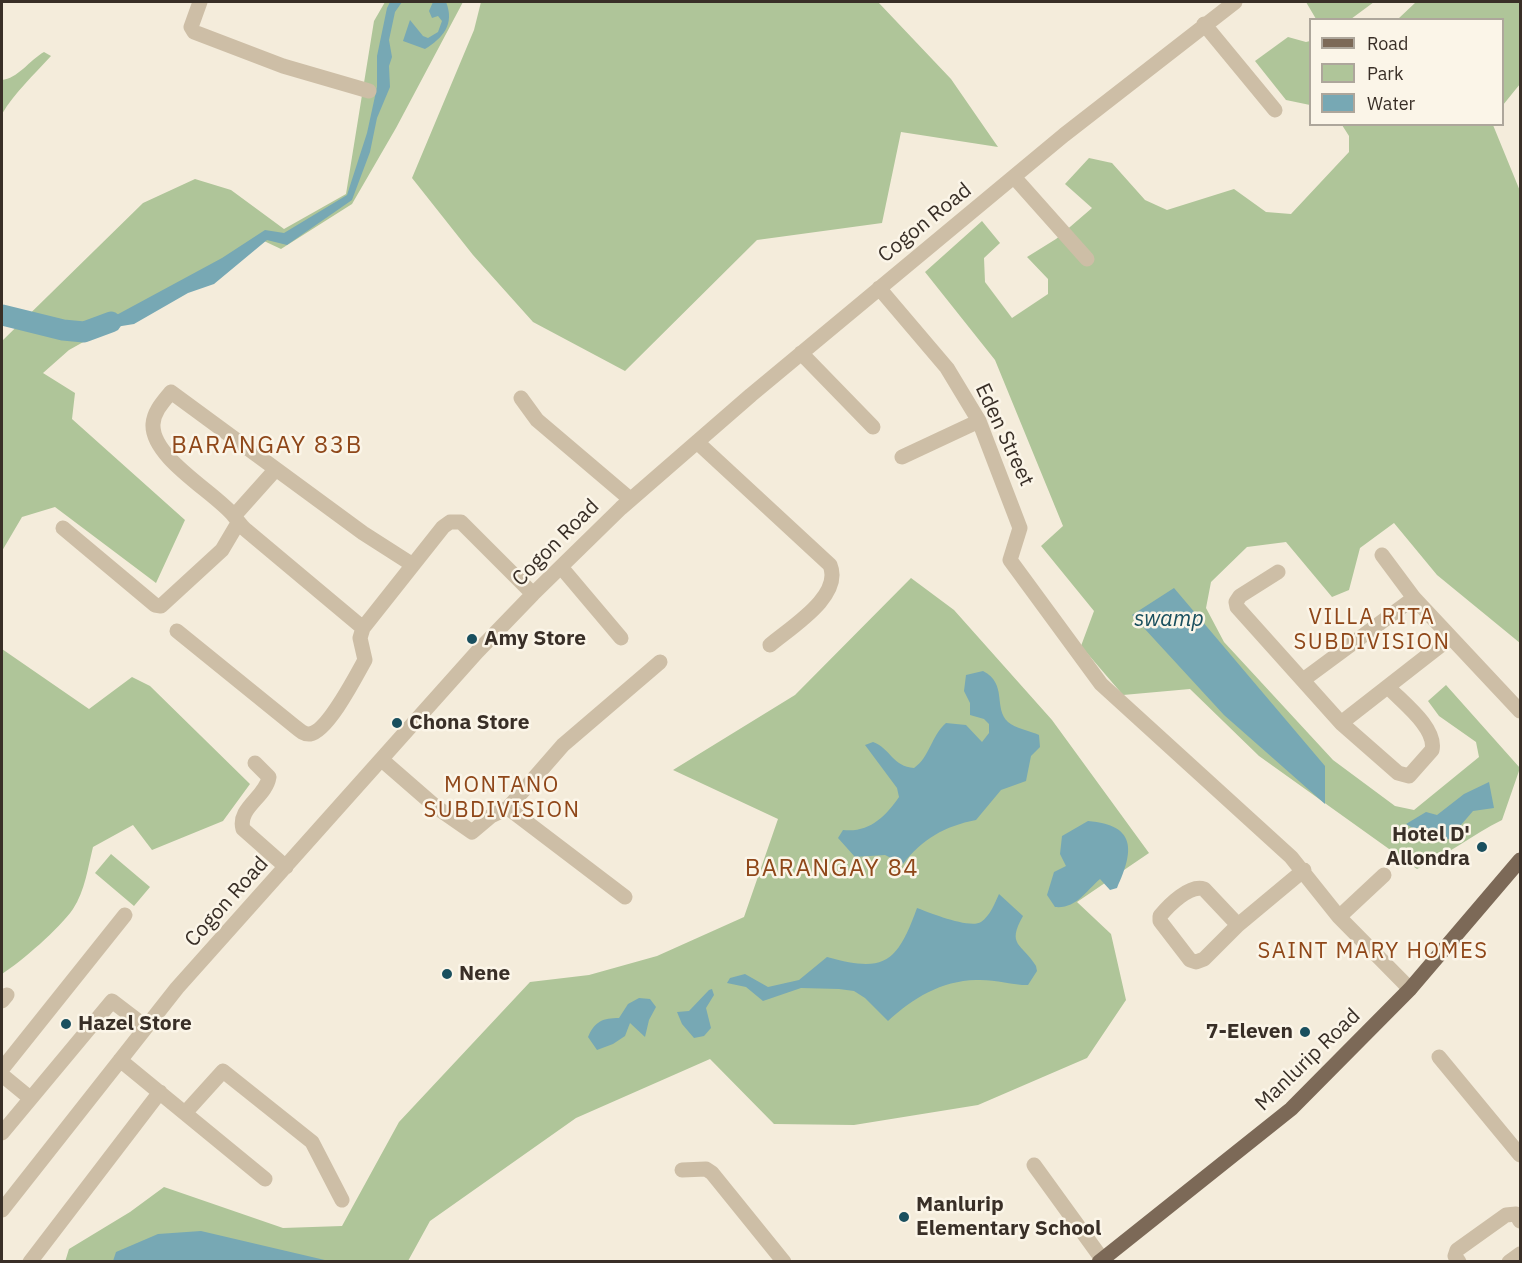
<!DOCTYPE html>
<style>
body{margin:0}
#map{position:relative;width:1522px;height:1263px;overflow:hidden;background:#f4ecdb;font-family:"IBM Plex Sans",sans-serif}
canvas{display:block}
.frame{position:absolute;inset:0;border:3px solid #392f27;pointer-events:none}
.legend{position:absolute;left:1309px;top:18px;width:195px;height:108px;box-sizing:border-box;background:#fbf5e8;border:2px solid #ada69b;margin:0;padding:8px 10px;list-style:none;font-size:18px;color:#392f27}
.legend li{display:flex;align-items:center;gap:12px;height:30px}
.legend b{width:30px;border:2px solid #ada69b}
</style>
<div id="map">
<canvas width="1522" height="1263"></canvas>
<div class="frame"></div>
<ul class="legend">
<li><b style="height:8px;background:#7c6957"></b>Road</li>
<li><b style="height:16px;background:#afc599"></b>Park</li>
<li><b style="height:16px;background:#77a8b4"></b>Water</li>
</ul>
</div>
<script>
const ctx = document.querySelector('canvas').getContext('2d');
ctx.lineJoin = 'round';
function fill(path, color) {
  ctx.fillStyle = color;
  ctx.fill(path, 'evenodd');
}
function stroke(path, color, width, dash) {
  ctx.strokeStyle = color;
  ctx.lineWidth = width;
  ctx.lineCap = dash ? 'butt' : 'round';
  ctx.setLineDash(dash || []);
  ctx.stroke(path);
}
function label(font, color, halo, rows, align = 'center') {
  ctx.font = font + ' "IBM Plex Sans",sans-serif';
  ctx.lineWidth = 5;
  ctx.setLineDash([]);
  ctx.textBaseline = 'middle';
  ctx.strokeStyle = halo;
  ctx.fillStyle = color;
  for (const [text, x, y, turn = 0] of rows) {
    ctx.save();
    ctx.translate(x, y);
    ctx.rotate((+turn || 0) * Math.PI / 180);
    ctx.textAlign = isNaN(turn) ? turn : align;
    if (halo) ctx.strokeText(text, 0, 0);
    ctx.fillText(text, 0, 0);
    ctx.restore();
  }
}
fill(new Path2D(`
 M 385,2 L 463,2 L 396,128 L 352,204 L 281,249 L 264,241 L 69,350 L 43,373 L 75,393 L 72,419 L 185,520 L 156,583 L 55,507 L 22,517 L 2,551 L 2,341 L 143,203 L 195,179 L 231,190 L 284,229 L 346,194 L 374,21 Z
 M 481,2 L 878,2 L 951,79 L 998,147 L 901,132 L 882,223 L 757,240 L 625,371 L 533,322 L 473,255 L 412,178 L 474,30 Z
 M 1306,2 L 1374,2 L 1351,19 L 1316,19 Z
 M 1416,2 L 1520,2 L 1520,84 L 1503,105 L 1502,20 L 1398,19 Z
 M 1288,37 L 1306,42 L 1310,41 L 1310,105 L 1286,100 L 1255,61 Z
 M 44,52 L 51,56 C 33,76 14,93 2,114 L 2,80 C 17,79 30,60 44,52 Z
 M 1342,125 L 1493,125 L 1520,191 L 1520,643 L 1437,575 L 1394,523 L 1360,548 L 1349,590 L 1332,597 L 1286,542 L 1247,547 L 1211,582 L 1206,608 L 1224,642 L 1333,760 L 1395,806 L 1414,810 L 1479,757 L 1476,742 L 1439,716 L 1428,701 L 1446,685 L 1520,768 L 1502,820 C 1472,835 1447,855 1417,869 L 1259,756 L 1190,689 L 1123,695 L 1081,646 L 1094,611 L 1041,546 L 1063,526 L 995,360 L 925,272 L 982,221 L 1000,243 L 984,258 L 985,282 L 1012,318 L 1048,294 L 1048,279 L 1027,257 L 1056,239 L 1092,208 L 1065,184 L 1089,158 L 1112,163 L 1145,200 L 1167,210 L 1234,189 L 1266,212 L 1291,214 L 1349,152 L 1349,136 Z
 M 911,578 L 954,610 L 1052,720 L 1149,853 L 1077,902 L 1111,934 L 1126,1000 L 1087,1058 L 978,1105 L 854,1125 L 774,1124 L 710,1059 L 576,1118 L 430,1221 L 408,1261 L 65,1262 L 69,1249 L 130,1212 L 164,1187 L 283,1228 L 342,1226 L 399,1122 L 530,982 L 589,975 L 657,956 L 744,917 L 778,819 L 673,770 L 795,695 Z
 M 2,649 L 89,709 L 132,677 L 150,686 L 250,784 L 223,821 L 152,850 L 133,825 L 93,847 C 88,867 85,891 73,909 C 59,929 22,961 2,974 Z
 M 111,854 L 150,887 L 134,906 L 95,873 Z`), '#afc599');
fill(new Path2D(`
 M 390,2 L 402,2 L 395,12 L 389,40 L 392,57 L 389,66 L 390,87 L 377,118 L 370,152 L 352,200 L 287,245 L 267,240 L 214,284 L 188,293 L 134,324 L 85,332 L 222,258 L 265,230 L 284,233 L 347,195 L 367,133 L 377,87 L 377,56 L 387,8 Z
 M 433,2 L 446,2 C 455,24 443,38 425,49 L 403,41 L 410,20 L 423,36 L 428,38 L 438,32 L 442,21 L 438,16 L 432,18 L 429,11 Z
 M 1174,588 L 1325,766 L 1325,804 L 1224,715 L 1132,615 Z
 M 983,671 C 1008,684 993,708 1008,722 C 1014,728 1031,731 1039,735 L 1040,747 L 1031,756 L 1026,781 L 1001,790 L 976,820 C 945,826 922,839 903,864 L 885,855 L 855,857 L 838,838 L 843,830 C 869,833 885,817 899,797 L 897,788 L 865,745 L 873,742 C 890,748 893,767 914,768 C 930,757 931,736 946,723 L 966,725 L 982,742 L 989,733 L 989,724 L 984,719 L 970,715 L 970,703 L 964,691 L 966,675 Z
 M 1489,782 L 1494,808 L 1473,811 L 1449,839 L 1434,841 L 1406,824 L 1426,812 L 1437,815 L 1464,794 Z
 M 1088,821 C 1137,825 1134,851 1117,888 L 1110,890 L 1100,879 C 1085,892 1076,909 1055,907 L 1047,895 L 1054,872 L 1066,866 L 1060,854 L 1062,836 Z
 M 999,894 L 1023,916 C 1006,946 1022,943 1036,966 L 1037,971 L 1028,985 C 1011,985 994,979 976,980 C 941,981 913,998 888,1021 L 865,998 L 854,991 L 839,989 L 801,988 L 763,1001 L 746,987 L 727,983 L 730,978 L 745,974 L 768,987 L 799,980 L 827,957 C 885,973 897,963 917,908 C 930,913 970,929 981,922 C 990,916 995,903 999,894 Z
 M 712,989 L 714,995 L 706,1008 L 711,1028 L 704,1036 L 694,1038 L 682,1024 L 677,1012 L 689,1011 L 709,990 Z
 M 639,998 L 650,999 L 656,1007 L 649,1020 L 645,1037 L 630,1023 L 625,1036 L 613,1044 L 597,1050 L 588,1037 C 595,1021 603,1018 619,1018 L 628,1004 Z
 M 201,1231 L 329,1261 L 113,1261 L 116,1252 L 158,1234 Z`), '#77a8b4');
stroke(new Path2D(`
 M 2,315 L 63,330 L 84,332 L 111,322`), '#77a8b4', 21);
stroke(new Path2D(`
 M 200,2 L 191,27 L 194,32 L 283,66 L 369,91
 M 1204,24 L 1275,110
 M 1014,177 L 1087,259
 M 879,288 L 947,368 L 979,421 L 1020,528 L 1010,560 L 1101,684 L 1291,857 L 1339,917 L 1410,989
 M 801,353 L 873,427
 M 521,398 L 537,420 L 630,499
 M 697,442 L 830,565 C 843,596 791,627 770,645
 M 902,457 L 979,421
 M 234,516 L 276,469
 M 63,528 L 155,605 L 161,606 L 222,550 L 238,523
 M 1382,555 L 1414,598 L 1520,711
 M 561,567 L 621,638
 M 1278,572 L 1240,596 L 1236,602 L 1237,607 L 1341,723 L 1398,773 L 1409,776 L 1432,750 C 1437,728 1402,702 1388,687
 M 363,628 L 246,530 C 241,526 238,521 234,516 C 216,493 151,458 153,424 C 154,411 163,402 171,392 L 363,533 L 413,565
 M 177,631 L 293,725 C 298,729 304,735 310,734 C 328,731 356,676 365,660 L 360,638 L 363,628 L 443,527 L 450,522 L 461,522 L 533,594
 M 1303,680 L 1414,598
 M 1341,723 L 1450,638
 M 382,760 L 436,807 L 472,832 L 491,816 L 508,808 L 625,897
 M 255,763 L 269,777 C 266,797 237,808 243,829 L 286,867
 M 508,808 L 563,745 L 660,662
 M 1339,917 L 1384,875
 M 1238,925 L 1204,889 C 1190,884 1169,905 1160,916 L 1160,921 L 1190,960 L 1196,962 L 1204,959 L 1238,925 L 1304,870
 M 2,1001 L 7,995
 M 1439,1057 L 1520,1155
 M 120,1060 L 265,1179
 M 2,1069 L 125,915
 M 2,1075 L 30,1098
 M 185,1113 L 223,1071 L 312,1142 L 342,1200
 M 2,1133 L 112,1001 L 146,1027
 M 1034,1165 L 1102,1259
 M 682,1170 L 706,1169 L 712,1173 L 784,1262
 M 2,1210 L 177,988 L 477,652 L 533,594 L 621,508 L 751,395 L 1064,135 L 1235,2
 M 30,1262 L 160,1092
 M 1459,1262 L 1455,1256 L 1457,1250 L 1506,1215 L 1516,1214 L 1520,1221
 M 1509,1262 L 1520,1254`), '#cdbea6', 15);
stroke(new Path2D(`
 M 1099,1262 L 1291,1109 L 1410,989 L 1520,860`), '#7c6957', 15);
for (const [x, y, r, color] of [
 [472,639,6,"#194f5e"],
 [397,723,6,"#194f5e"],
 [1482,847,6,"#194f5e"],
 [447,974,6,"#194f5e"],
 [66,1024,6,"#194f5e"],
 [1305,1032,6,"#194f5e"],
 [904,1217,6,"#194f5e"]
]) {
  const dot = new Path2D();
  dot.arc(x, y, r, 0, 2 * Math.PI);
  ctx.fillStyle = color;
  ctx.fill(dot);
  stroke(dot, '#fbf5e8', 2);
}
label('21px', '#392f27', '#fbf5e8', [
 ["Cogon Road",925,223,-39],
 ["Eden Street",1004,435,65],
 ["Cogon Road",556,543,-45],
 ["Cogon Road",227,902,-48],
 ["Manlurip Road",1308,1060,-44]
]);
label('bold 21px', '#392f27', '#fbf5e8', [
 ["Amy Store",484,639],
 ["Chona Store",409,723],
 ["Hotel D'",1470,835,"right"],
 ["Allondra",1470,859,"right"],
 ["Nene",459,974],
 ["Hazel Store",78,1024],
 ["7-Eleven",1293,1032,"right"],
 ["Manlurip",916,1205],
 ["Elementary School",916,1229]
], 'left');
ctx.letterSpacing = '1.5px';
label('22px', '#8f4719', '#fbf5e8', [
 ["VILLA RITA",1372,618],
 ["SUBDIVISION",1372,643],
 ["MONTANO",502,786],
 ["SUBDIVISION",502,811],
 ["SAINT MARY HOMES",1373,952]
]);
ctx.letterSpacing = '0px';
label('italic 22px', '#194f5e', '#fbf5e8', [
 ["swamp",1169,620]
]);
ctx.letterSpacing = '1.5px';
label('24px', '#8f4719', '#fbf5e8', [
 ["BARANGAY 83B",267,446],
 ["BARANGAY 84",832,869]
]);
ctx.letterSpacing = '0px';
</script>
